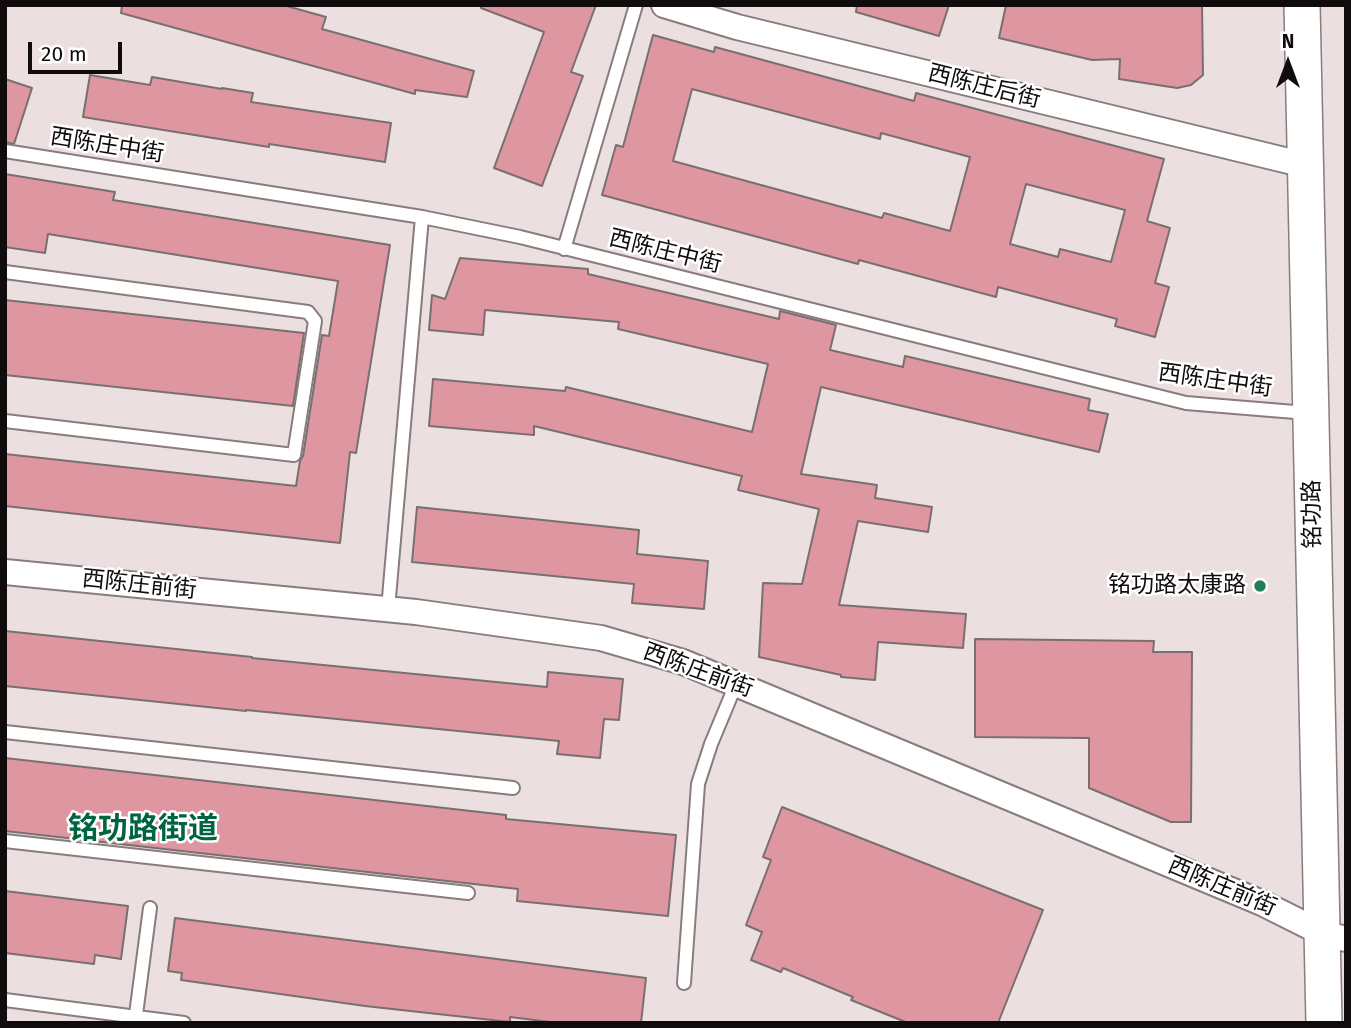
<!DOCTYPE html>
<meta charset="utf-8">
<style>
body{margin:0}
#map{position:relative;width:1351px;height:1028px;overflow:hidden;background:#ecdfe0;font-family:"Fira Sans",sans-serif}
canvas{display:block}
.frame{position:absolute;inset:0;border:7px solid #100b0c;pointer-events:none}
.north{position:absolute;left:1253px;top:28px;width:70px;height:70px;-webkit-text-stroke:5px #fff;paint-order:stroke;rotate:0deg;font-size:19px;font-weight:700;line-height:28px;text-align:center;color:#100b0c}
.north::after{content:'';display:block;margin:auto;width:24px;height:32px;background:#100b0c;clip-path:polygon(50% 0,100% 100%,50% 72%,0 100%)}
.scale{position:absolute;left:28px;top:42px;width:94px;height:32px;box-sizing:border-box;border:4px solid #100b0c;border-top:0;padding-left:9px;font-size:21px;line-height:24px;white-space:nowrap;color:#100b0c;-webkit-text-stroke:5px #fff;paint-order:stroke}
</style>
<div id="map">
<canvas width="1351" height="1028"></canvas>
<div class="frame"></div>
<div class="north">N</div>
<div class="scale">20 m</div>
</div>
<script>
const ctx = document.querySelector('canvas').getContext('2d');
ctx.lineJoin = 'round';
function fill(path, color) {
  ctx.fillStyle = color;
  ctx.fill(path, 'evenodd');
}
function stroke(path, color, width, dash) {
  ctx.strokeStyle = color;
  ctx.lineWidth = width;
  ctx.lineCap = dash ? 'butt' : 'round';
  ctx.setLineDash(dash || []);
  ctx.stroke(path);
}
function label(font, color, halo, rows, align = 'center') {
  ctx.font = font + ' "Fira Sans","Noto Sans SC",sans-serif';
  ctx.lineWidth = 5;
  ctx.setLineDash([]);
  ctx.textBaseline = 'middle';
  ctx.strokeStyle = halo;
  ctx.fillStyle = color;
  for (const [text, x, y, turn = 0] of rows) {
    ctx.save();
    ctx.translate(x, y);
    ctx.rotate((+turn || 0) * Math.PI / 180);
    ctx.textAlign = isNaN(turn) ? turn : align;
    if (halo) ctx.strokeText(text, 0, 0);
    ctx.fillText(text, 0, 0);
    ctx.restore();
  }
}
const building = new Path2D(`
 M 122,5 L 283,5 L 326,17 L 322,29 L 474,71 L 467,97 L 415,90 L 415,94 L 121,13 Z
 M 481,5 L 596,5 L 571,72 L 583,76 L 542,186 L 494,168 L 544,32 L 481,8 Z
 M 857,5 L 949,5 L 939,36 L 856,12 Z
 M 1006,5 L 1202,5 L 1203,75 L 1191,85 L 1177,88 L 1119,79 L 1120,59 L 1092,60 L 999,38 Z
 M 653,35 L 714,52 L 715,47 L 914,101 L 916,93 L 1164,159 L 1147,221 L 1170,228 L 1155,283 L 1169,287 L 1155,337 L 1115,326 L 1117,319 L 998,287 L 996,297 L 859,260 L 858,264 L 602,195 L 616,145 L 623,147 ZM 692,89 L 880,139 L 881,133 L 970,157 L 950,231 L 884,213 L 882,218 L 673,161 ZM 1026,184 L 1125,210 L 1111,262 L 1060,249 L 1058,257 L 1010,244 Z
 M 90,75 L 150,85 L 152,77 L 222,89 L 222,88 L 253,93 L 251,102 L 391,123 L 385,162 L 269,144 L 269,147 L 83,117 Z
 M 5,79 L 32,88 L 14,144 L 5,142 Z
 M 5,174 L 115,192 L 113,200 L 390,245 L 356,453 L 350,452 L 340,543 L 5,506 L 5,454 L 296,486 L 300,461 L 303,456 L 322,335 L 329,336 L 338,281 L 48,234 L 45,253 L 5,247 Z
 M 460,258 L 588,269 L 588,274 L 779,319 L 780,311 L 836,325 L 830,350 L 903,367 L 905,356 L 1090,399 L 1088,410 L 1108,414 L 1099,452 L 821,387 L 801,474 L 877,485 L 875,498 L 932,507 L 928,532 L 858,521 L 839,605 L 966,614 L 963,648 L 878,642 L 875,680 L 841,677 L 841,675 L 759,657 L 763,583 L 802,584 L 819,509 L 738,490 L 742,476 L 534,426 L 534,435 L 429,426 L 433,379 L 565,391 L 566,387 L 752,432 L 768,364 L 618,329 L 619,322 L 485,310 L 483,335 L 429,330 L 432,295 L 445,299 Z
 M 5,300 L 304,333 L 293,406 L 5,375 Z
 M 417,507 L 639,530 L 637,554 L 708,561 L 704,609 L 632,603 L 634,584 L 412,562 Z
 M 5,631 L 252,657 L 252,658 L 547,687 L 548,672 L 623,679 L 619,720 L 604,719 L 600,758 L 557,754 L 559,741 L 246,710 L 246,711 L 5,686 Z
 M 975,639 L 1154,641 L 1153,652 L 1192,652 L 1191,822 L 1171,822 L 1089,788 L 1089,738 L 975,737 Z
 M 5,758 L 506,815 L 506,819 L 676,835 L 668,916 L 517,901 L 518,889 L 5,831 Z
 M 782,807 L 1043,910 L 998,1023 L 908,1023 L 851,1000 L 853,997 L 783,968 L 781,972 L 751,960 L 762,932 L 746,925 L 771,860 L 763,857 Z
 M 5,891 L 128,906 L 121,959 L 95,955 L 94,964 L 5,953 Z
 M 175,918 L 646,978 L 641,1023 L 558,1023 L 510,1017 L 510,1022 L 365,1006 L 181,980 L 182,973 L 168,971 Z`);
fill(building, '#de97a0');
stroke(building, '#7a6f70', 2);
const service = new Path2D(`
 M 5,151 L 422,217 L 520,237 L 1186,403 L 1307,413
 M 564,249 L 636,5
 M 5,272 L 308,312 L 315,321 L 294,455 L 5,421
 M 388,609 L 422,217
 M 5,732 L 513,788
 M 5,841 L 468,893
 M 684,983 L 698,784 L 711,744 L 736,684
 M 5,1000 L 184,1023
 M 135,1022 L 150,908`);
const minor = new Path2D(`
 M 664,5 L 737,27 L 1305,165
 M 5,572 L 416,612 L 601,638 L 683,662 L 1262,903 L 1322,933 L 1346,939`);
const secondary = new Path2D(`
 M 1302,5 L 1324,1023`);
stroke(service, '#887c7d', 16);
stroke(minor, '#887c7d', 28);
stroke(secondary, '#887c7d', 38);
stroke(service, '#fff', 12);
stroke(minor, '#fff', 24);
stroke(secondary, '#fff', 35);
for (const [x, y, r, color] of [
 [1260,586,7,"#1f8058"]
]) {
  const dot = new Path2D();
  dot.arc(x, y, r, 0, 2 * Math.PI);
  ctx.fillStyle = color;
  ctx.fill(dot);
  stroke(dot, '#fff', 2.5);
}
label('23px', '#100b0c', '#fff', [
 ["西陈庄后街",984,87,14],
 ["西陈庄中街",107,146,9],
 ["西陈庄中街",665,252,14],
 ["西陈庄中街",1215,381,8],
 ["铭功路",1313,514,-91],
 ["西陈庄前街",139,585,6],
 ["西陈庄前街",698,671,20],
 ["西陈庄前街",1222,887,23]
]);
label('23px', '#100b0c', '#fff', [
 ["铭功路太康路",1246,586]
], 'right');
label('bold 30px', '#006441', '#fff', [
 ["铭功路街道",143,830]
]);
</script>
